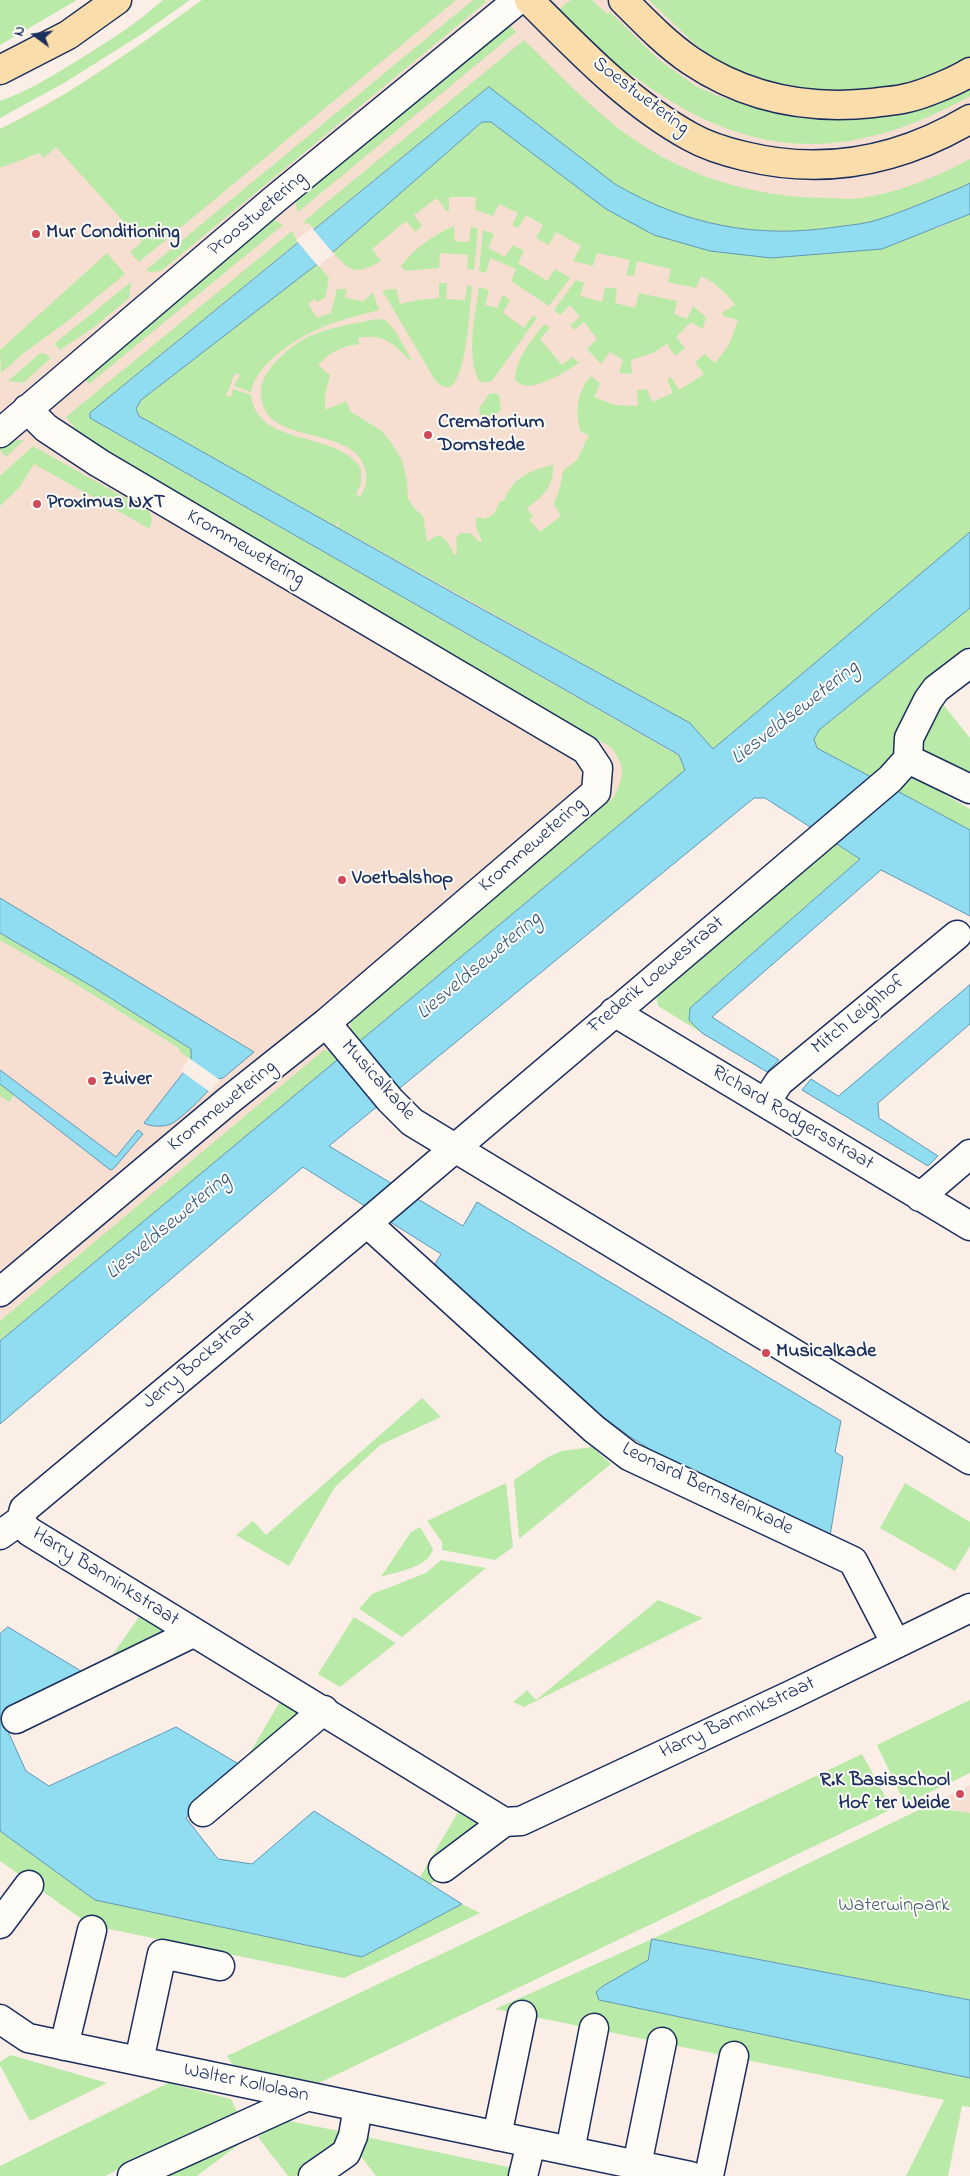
<!DOCTYPE html>
<style>
body{margin:0}
#map{position:relative;width:970px;height:2176px;overflow:hidden;background:#faeee6;font-family:"Indie Flower",sans-serif}
canvas{display:block}
.north{position:absolute;left:10px;top:10px;width:50px;height:50px;-webkit-text-stroke:4px #fdfcf7;paint-order:stroke;rotate:284deg;font-size:14px;font-weight:700;line-height:20px;text-align:center;color:#1b2f5e}
.north::after{content:'';display:block;margin:auto;width:18px;height:22px;background:#1b2f5e;clip-path:polygon(50% 0,100% 100%,50% 72%,0 100%)}
</style>
<div id="map">
<canvas width="970" height="2176"></canvas>
<div class="north">N</div>
</div>
<script>
const ctx = document.querySelector('canvas').getContext('2d');
ctx.lineJoin = 'round';
function fill(path, color) {
  ctx.fillStyle = color;
  ctx.fill(path, 'evenodd');
}
function stroke(path, color, width, dash) {
  ctx.strokeStyle = color;
  ctx.lineWidth = width;
  ctx.lineCap = dash ? 'butt' : 'round';
  ctx.setLineDash(dash || []);
  ctx.stroke(path);
}
function label(font, color, halo, rows, align = 'center') {
  ctx.font = font + ' "Indie Flower",sans-serif';
  ctx.lineWidth = 4;
  ctx.setLineDash([]);
  ctx.textBaseline = 'middle';
  ctx.strokeStyle = halo;
  ctx.fillStyle = color;
  for (const [text, x, y, turn = 0] of rows) {
    ctx.save();
    ctx.translate(x, y);
    ctx.rotate((+turn || 0) * Math.PI / 180);
    ctx.textAlign = isNaN(turn) ? turn : align;
    if (halo) ctx.strokeText(text, 0, 0);
    ctx.fillText(text, 0, 0);
    ctx.restore();
  }
}
fill(new Path2D(`
 M 202,0 L 970,0 L 970,573 L 0,1334 L 0,129 L 68,92 L 153,36 Z
 M 970,1785 L 970,1813 L 931,1806 L 931,1804 Z`), '#f6ded1');
fill(new Path2D(`
 M 0,0 L 77,0 L 0,45 Z
 M 163,0 L 190,0 L 142,34 L 64,83 L 0,118 L 0,101 C 26,92 52,76 75,62 C 106,43 136,24 163,0 Z
 M 202,0 L 456,0 L 139,262 L 130,252 L 142,242 L 56,147 L 44,158 L 39,153 L 0,168 L 0,129 C 72,95 138,46 202,0 Z
 M 473,0 L 484,0 L 486,2 L 161,271 L 150,272 L 146,270 Z
 M 571,0 L 592,0 L 607,14 L 610,12 L 659,60 L 696,86 L 718,96 L 774,112 L 806,116 L 970,85 L 970,96 C 850,163 750,162 638,79 C 628,72 612,65 603,57 C 587,42 573,26 558,10 Z
 M 649,0 L 970,0 L 970,62 L 909,87 L 839,96 L 757,81 L 722,66 L 694,43 Z
 M 507,23 L 516,32 L 298,212 C 295,205 295,201 298,194 Z
 M 524,40 C 555,70 585,102 618,128 C 679,175 750,197 826,198 C 837,198 849,200 860,198 C 895,194 939,176 970,159 L 970,183 L 962,187 C 934,198 906,211 877,220 C 865,224 850,225 836,227 C 756,239 685,225 615,184 L 489,87 L 314,229 L 308,223 L 306,224 L 304,221 Z
 M 482,122 L 491,122 L 607,209 L 654,235 L 936,229 L 970,214 L 970,532 L 713,749 L 690,723 L 337,527 L 340,520 L 335,526 L 139,416 L 136,409 L 141,400 L 317,264 L 329,278 L 325,298 L 317,302 L 315,299 L 308,304 L 317,318 L 331,313 L 337,289 L 347,289 L 345,298 L 364,301 L 373,292 L 379,310 C 337,321 308,328 274,357 C 263,367 254,377 251,392 L 234,386 L 240,375 L 235,373 L 226,396 L 231,397 L 233,389 L 251,395 C 257,448 334,429 361,468 L 361,484 L 356,494 L 360,497 C 366,488 368,478 365,468 C 351,422 260,449 261,391 C 261,370 292,344 310,336 C 327,329 344,325 362,322 C 368,321 378,318 384,320 C 393,323 405,349 410,357 L 411,362 C 394,344 384,333 358,338 L 359,344 C 342,346 330,352 318,365 L 330,375 L 325,395 L 325,410 L 346,401 L 351,412 L 382,431 L 392,444 L 402,460 L 407,481 L 408,499 L 415,509 L 423,516 L 427,541 L 430,541 C 441,527 450,545 454,555 L 457,554 L 456,539 L 460,533 L 470,533 L 480,542 L 482,541 L 476,527 L 476,517 L 484,519 L 494,514 L 500,501 L 504,501 C 512,478 530,470 553,465 C 554,487 543,496 527,508 L 533,517 L 529,519 L 540,532 L 561,516 L 554,504 L 560,487 L 563,471 L 577,460 L 589,435 L 581,432 C 574,413 577,391 591,376 L 600,384 L 594,397 L 615,405 L 638,406 L 637,390 L 647,389 L 652,402 L 673,393 L 667,379 L 671,377 L 679,390 L 704,374 L 695,362 L 705,354 L 715,363 L 729,345 L 738,320 L 723,316 L 723,312 L 735,305 C 725,291 715,283 701,276 L 696,288 L 668,282 L 671,269 L 637,261 L 634,276 L 626,275 L 630,260 L 597,253 L 593,266 L 573,261 L 581,246 L 556,232 L 549,245 L 536,238 L 543,225 L 526,215 L 518,228 L 512,225 L 518,213 L 499,204 L 493,216 L 475,210 L 476,197 L 449,197 L 449,211 L 446,211 L 437,198 L 414,215 L 422,226 L 415,232 L 406,221 L 372,249 L 381,261 C 355,275 351,273 333,252 Z
 M 274,220 L 283,225 L 89,384 L 83,377 L 268,221 Z
 M 454,226 L 455,241 L 469,242 L 471,227 L 478,228 L 474,270 L 467,269 L 468,255 L 440,253 L 439,268 L 405,271 L 401,266 C 414,248 434,235 454,226 Z
 M 483,230 L 494,234 L 488,248 L 505,257 L 513,245 L 524,251 L 518,263 L 547,281 L 555,269 L 570,278 L 549,306 L 511,281 L 516,269 L 490,258 L 486,273 L 479,271 Z
 M 292,231 L 298,242 L 90,413 L 90,418 L 679,756 L 685,770 L 359,1043 L 352,1035 L 350,1018 L 614,797 C 624,776 626,766 611,747 L 135,479 L 88,444 L 66,417 Z
 M 107,253 L 125,274 L 64,324 L 25,352 L 1,373 L 0,350 Z
 M 576,280 L 584,283 L 580,296 L 602,302 L 605,287 L 617,289 L 615,303 L 635,308 L 639,293 L 677,301 L 674,314 L 687,319 L 693,306 L 706,317 L 703,329 L 691,322 L 676,337 L 685,348 L 675,356 L 667,344 L 653,353 L 631,360 L 632,374 L 619,373 L 623,360 L 610,352 L 601,364 L 587,349 L 597,339 L 584,322 L 574,330 L 570,325 L 580,317 L 570,305 L 560,315 L 554,310 Z
 M 131,282 L 129,298 L 94,327 L 60,350 L 54,344 Z
 M 439,283 L 447,283 L 446,299 L 465,300 L 467,285 L 472,286 C 470,306 467,381 448,388 L 440,385 L 435,380 L 382,290 L 396,289 L 400,304 L 418,300 L 439,298 Z
 M 479,287 L 489,290 L 485,305 L 497,308 L 503,295 L 510,300 L 503,313 L 524,328 L 533,315 L 537,318 L 492,381 L 484,383 L 479,381 C 466,354 475,316 479,287 Z
 M 544,324 L 550,328 L 540,339 L 562,365 L 572,357 L 579,363 C 567,371 526,398 515,379 C 516,358 532,340 544,324 Z
 M 44,353 L 51,358 L 23,383 L 8,381 L 39,354 Z
 M 495,393 L 499,395 L 501,410 C 495,416 490,418 481,416 L 479,409 L 489,394 Z
 M 18,440 L 24,440 L 6,457 L 0,450 L 0,446 Z
 M 33,446 L 150,512 L 152,519 L 150,529 L 34,464 L 19,488 L 0,506 L 0,476 Z
 M 970,608 L 970,646 L 947,665 L 917,696 L 893,757 L 878,782 L 817,748 L 814,739 L 819,730 Z
 M 942,703 L 970,738 L 970,776 L 923,751 L 924,733 Z
 M 910,774 L 970,809 L 970,833 L 892,789 Z
 M 834,843 L 860,859 L 690,1008 L 689,1020 L 702,1033 L 658,1006 L 656,995 Z
 M 0,933 L 93,987 L 191,1049 L 191,1060 L 179,1051 L 180,1049 L 74,983 L 0,940 Z
 M 324,1050 L 333,1052 L 340,1059 L 0,1341 L 0,1321 Z
 M 0,1084 L 14,1095 L 9,1102 L 0,1096 Z
 M 422,1398 L 441,1417 L 380,1445 L 335,1487 L 289,1566 L 236,1535 L 253,1521 L 266,1535 Z
 M 592,1447 L 611,1464 L 519,1539 L 514,1480 L 548,1457 L 562,1451 Z
 M 506,1483 L 513,1547 L 495,1560 L 442,1550 L 442,1542 L 427,1521 Z
 M 905,1483 L 970,1522 L 970,1546 L 955,1571 L 880,1528 Z
 M 420,1527 L 433,1549 C 428,1568 398,1571 381,1577 L 411,1532 Z
 M 441,1560 L 486,1568 L 402,1637 L 359,1609 L 372,1594 L 426,1573 Z
 M 658,1600 L 703,1618 L 524,1707 L 513,1702 L 527,1690 L 536,1700 Z
 M 139,1617 L 168,1633 L 101,1671 Z
 M 354,1617 L 396,1643 L 340,1687 L 318,1674 Z
 M 281,1700 L 300,1712 L 242,1766 Z
 M 970,1700 L 970,1773 L 905,1804 L 877,1745 Z
 M 862,1754 L 892,1809 L 319,2083 L 233,2065 L 227,2056 Z
 M 931,1804 L 931,1807 L 970,1813 L 970,2000 L 652,1939 L 648,1960 L 603,1986 L 970,2077 L 970,2107 L 962,2106 L 948,2176 L 906,2176 L 944,2100 L 495,2009 L 652,1939 Z
 M 461,1807 L 491,1825 L 462,1865 L 430,1884 L 420,1877 Z
 M 0,1831 L 95,1900 L 362,1957 L 462,1904 L 480,1913 L 344,1978 L 90,1925 L 0,1861 Z
 M 11,2055 L 107,2083 L 30,2121 L 0,2065 L 0,2062 Z
 M 168,2083 L 231,2099 L 237,2112 L 105,2176 L 0,2176 L 0,2166 Z
 M 284,2120 L 344,2132 L 339,2147 L 295,2176 L 288,2176 L 258,2137 Z
 M 250,2136 L 197,2176 L 166,2176 Z
 M 361,2136 L 513,2168 L 511,2176 L 376,2176 L 357,2151 Z`), '#baeaa8');
const water = new Path2D(`
 M 489,87 L 615,184 C 685,225 756,239 836,227 C 850,225 865,224 877,220 C 906,211 934,198 962,187 L 970,183 L 970,214 L 882,249 L 771,258 L 710,251 L 654,235 L 606,209 L 491,122 L 482,122 L 333,252 L 141,400 L 136,409 L 139,416 L 462,598 L 690,723 L 713,749 L 970,532 L 970,608 L 819,730 L 814,739 L 817,748 L 970,830 L 970,916 L 881,870 L 712,1017 L 779,1060 L 767,1072 L 702,1033 L 689,1020 L 690,1008 L 860,859 L 765,798 L 754,798 L 329,1146 L 463,1226 L 477,1202 L 841,1421 L 835,1452 L 843,1457 L 830,1536 L 661,1456 L 629,1436 L 591,1408 L 514,1341 L 435,1264 L 441,1254 L 303,1167 L 0,1424 L 0,1341 L 685,770 L 679,755 L 90,418 L 90,413 Z
 M 0,898 L 254,1052 L 223,1078 L 218,1079 C 210,1090 183,1118 171,1124 C 164,1127 150,1127 144,1123 L 183,1073 L 191,1060 L 191,1049 L 93,987 L 0,933 Z
 M 970,985 L 970,1024 L 878,1103 L 879,1118 L 938,1156 L 928,1166 L 802,1090 L 811,1079 L 838,1096 Z
 M 0,1070 L 116,1157 L 138,1130 L 143,1134 L 115,1167 L 112,1170 L 109,1169 L 0,1084 Z
 M 8,1627 L 86,1674 L 1,1716 L 26,1771 L 49,1786 L 176,1727 L 242,1766 L 190,1813 L 186,1818 L 218,1859 L 252,1864 L 314,1811 L 462,1904 L 362,1957 L 95,1900 L 0,1831 L 0,1634 Z
 M 652,1939 L 970,2000 L 970,2078 L 599,2000 L 596,1992 L 603,1986 L 648,1960 Z`);
fill(water, '#90dcf0');
stroke(water, '#6197b6', 1);
fill(new Path2D(`
 M 312,228 L 334,254 L 318,266 L 296,240 Z
 M 189,1058 L 220,1080 L 210,1092 L 181,1071 Z`), '#faeee6');
const minor = new Path2D(`
 M 0,433 L 275,199 L 518,0
 M 908,759 L 909,738 L 928,700 L 936,689 L 970,663
 M 908,759 L 970,789
 M 614,1012 L 970,1226
 M 326,1023 L 390,1100 L 412,1122 L 970,1460
 M 766,1102 L 779,1082 L 957,935
 M 920,1197 L 970,1154
 M 367,1223 L 594,1429 L 629,1456 L 853,1561 L 896,1644
 M 0,1292 L 228,1101 L 326,1023 L 596,792 L 598,768 L 586,750 L 99,463 L 46,428 L 27,409
 M 21,1520 L 22,1525 L 30,1532 L 504,1822 L 521,1821 L 791,1695 L 970,1608
 M 0,1535 L 21,1520 L 24,1509 L 367,1223 L 890,779 L 908,759
 M 16,1719 L 193,1633
 M 203,1812 L 324,1710
 M 443,1868 L 504,1822
 M 0,1924 L 29,1885
 M 0,2019 L 28,2038 L 690,2176
 M 64,2046 L 92,1930
 M 139,2061 L 162,1954 L 220,1966
 M 497,2136 L 522,2015
 M 570,2151 L 594,2028
 M 637,2165 L 662,2042
 M 132,2176 L 306,2097
 M 313,2176 L 346,2153 L 353,2136 L 358,2107
 M 523,2176 L 531,2143
 M 709,2176 L 734,2056`);
const major = new Path2D(`
 M 529,0 C 579,50 629,103 691,137 C 707,146 727,152 744,156 C 825,176 899,161 970,119
 M 623,0 C 645,22 666,44 691,61 C 746,98 808,110 873,103 C 884,101 896,101 907,98 C 922,95 956,81 970,72`);
const highway = new Path2D(`
 M 0,70 L 68,35 L 117,0`);
stroke(minor, '#1b2f5e', 31);
stroke(major, '#1b2f5e', 31);
stroke(highway, '#1b2f5e', 31);
stroke(minor, '#fdfcf7', 28);
stroke(major, '#fbddab', 28);
stroke(highway, '#fbddab', 28);
for (const [x, y, r, color] of [
 [36,234,5,"#d1495b"],
 [428,435,5,"#d1495b"],
 [37,504,5,"#d1495b"],
 [342,880,5,"#d1495b"],
 [92,1081,5,"#d1495b"],
 [766,1353,5,"#d1495b"],
 [960,1794,5,"#d1495b"]
]) {
  const dot = new Path2D();
  dot.arc(x, y, r, 0, 2 * Math.PI);
  ctx.fillStyle = color;
  ctx.fill(dot);
  stroke(dot, '#fdfcf7', 2);
}
label('20px', '#1b2f5e', '#fdfcf7', [
 ["Soestwetering",640,97,37],
 ["Proostwetering",258,215,-40],
 ["Krommewetering",245,549,30],
 ["Krommewetering",533,846,-41],
 ["Frederik Loewestraat",657,976,-40],
 ["Mitch Leighhof",859,1016,-39],
 ["Musicalkade",377,1081,48],
 ["Krommewetering",223,1107,-39],
 ["Richard Rodgersstraat",792,1119,31],
 ["Jerry Bockstraat",200,1361,-40],
 ["Leonard Bernsteinkade",707,1490,26],
 ["Harry Banninkstraat",105,1578,32],
 ["Harry Banninkstraat",738,1719,-25],
 ["Walter Kollolaan",246,2084,12]
]);
label('bold 20px', '#1b2f5e', '#fdfcf7', [
 ["Mur Conditioning",46,234],
 ["Crematorium",438,424],
 ["Domstede",438,447],
 ["Proximus NXT",47,504],
 ["Voetbalshop",352,880],
 ["Zuiver",102,1081],
 ["Musicalkade",776,1353],
 ["R.K Basisschool",950,1782,"right"],
 ["Hof ter Weide",950,1805,"right"]
], 'left');
label('20px', '#435e70', '#fdfcf7', [
 ["Waterwinpark",894,1907]
]);
label('italic 21px', '#385a82', '#fdfcf7', [
 ["Liesveldsewetering",796,714,-38],
 ["Liesveldsewetering",480,967,-40],
 ["Liesveldsewetering",169,1227,-40]
]);
</script>
